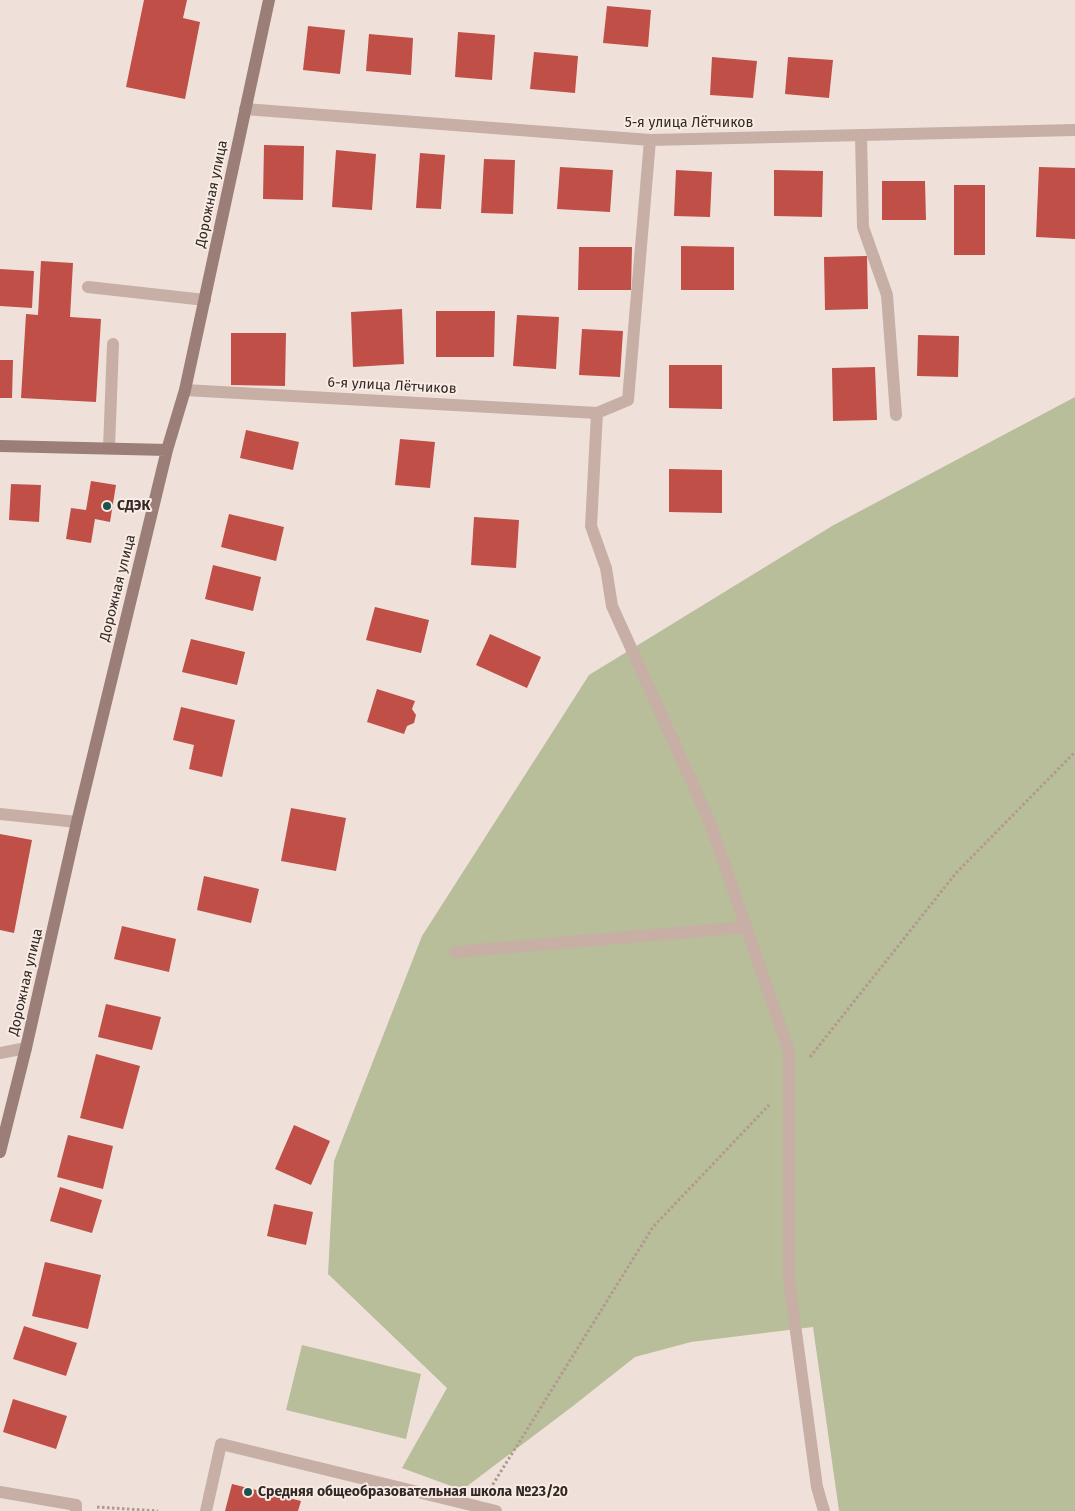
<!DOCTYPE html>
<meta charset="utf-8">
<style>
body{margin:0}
canvas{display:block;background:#efe1d9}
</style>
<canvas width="1075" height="1511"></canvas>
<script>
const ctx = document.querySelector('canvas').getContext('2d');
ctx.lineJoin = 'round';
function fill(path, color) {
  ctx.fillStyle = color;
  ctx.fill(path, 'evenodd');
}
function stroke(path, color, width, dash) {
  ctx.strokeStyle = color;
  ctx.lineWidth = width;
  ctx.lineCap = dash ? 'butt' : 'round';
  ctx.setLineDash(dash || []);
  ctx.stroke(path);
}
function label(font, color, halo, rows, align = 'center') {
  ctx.font = font + ' "Fira Sans",sans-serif';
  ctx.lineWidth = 4;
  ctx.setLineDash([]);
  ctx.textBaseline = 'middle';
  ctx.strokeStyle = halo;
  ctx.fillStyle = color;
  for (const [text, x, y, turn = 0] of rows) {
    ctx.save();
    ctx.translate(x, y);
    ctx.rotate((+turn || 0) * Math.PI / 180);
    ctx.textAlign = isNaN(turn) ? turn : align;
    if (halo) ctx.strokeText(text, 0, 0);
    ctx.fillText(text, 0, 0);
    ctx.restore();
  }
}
fill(new Path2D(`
 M 1075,397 L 1075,1511 L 839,1511 L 813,1327 L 691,1342 L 635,1357 L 573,1406 L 462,1490 L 402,1468 L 447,1388 L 328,1274 L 334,1161 L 422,936 L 589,675 L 832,526 Z
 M 302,1345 L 421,1374 L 406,1439 L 286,1410 Z`), '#b8bd9a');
fill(new Path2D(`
 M 144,0 L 187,0 L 183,18 L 200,22 L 185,99 L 126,87 Z
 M 607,6 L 651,10 L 648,47 L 603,43 Z
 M 308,26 L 345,30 L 340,74 L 303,70 Z
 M 458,32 L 495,35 L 492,80 L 455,77 Z
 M 369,34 L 413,38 L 411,75 L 366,71 Z
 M 534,52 L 578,56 L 575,93 L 530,89 Z
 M 712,57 L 757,61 L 753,98 L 710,95 Z
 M 788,57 L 833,60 L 829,98 L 785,94 Z
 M 264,145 L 304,146 L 303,200 L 263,199 Z
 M 336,150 L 376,154 L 372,210 L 332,207 Z
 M 420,153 L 445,155 L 441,209 L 416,208 Z
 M 484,159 L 515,160 L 513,214 L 481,213 Z
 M 560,167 L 613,170 L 610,212 L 557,209 Z
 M 1039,167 L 1075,168 L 1075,239 L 1036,237 Z
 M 676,170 L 712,172 L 710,217 L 674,216 Z
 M 774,170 L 823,171 L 822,217 L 774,216 Z
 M 882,181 L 925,181 L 926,220 L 882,220 Z
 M 954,185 L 985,185 L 985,255 L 954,255 Z
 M 681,246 L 734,247 L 734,290 L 681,290 Z
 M 579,247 L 632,247 L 631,290 L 578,290 Z
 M 867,256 L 868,309 L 825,310 L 824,257 Z
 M 41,261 L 73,263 L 70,317 L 101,319 L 96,402 L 21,398 L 26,314 L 38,315 Z
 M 0,269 L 34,271 L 32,308 L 0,306 Z
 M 402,309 L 404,364 L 353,367 L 351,312 Z
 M 436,311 L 495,311 L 494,357 L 436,357 Z
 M 517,315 L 559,317 L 556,369 L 513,366 Z
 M 582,329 L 623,331 L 620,377 L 579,375 Z
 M 231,333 L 286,333 L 285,386 L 231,385 Z
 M 918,335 L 959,336 L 958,377 L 917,376 Z
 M 0,360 L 13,360 L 12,398 L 0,398 Z
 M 669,365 L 722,365 L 722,409 L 669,408 Z
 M 875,367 L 877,420 L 833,421 L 832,368 Z
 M 246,430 L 299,442 L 293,470 L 240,458 Z
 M 400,439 L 435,442 L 430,488 L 395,485 Z
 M 669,469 L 722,470 L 722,513 L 669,512 Z
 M 91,481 L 116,485 L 110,522 L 95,519 L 91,543 L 66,539 L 71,508 L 86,510 Z
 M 11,484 L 41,485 L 39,522 L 9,520 Z
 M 229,514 L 284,527 L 276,561 L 221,547 Z
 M 474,517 L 519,520 L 516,568 L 471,565 Z
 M 213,565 L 261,577 L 253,611 L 205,599 Z
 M 375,607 L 429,620 L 421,653 L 366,640 Z
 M 490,634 L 541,657 L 527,688 L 476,665 Z
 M 191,639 L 245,652 L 237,685 L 182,672 Z
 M 377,689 L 415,701 L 412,709 L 416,715 L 414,723 L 407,726 L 404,734 L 367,722 Z
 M 181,707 L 235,720 L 222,777 L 189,769 L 194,745 L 173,740 Z
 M 291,808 L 346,818 L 336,871 L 281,861 Z
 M 0,834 L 32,840 L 14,933 L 0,930 Z
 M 204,876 L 259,889 L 251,923 L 197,910 Z
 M 122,926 L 176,939 L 169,972 L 114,959 Z
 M 106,1004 L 161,1017 L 152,1050 L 98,1037 Z
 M 96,1054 L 140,1066 L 123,1129 L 80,1118 Z
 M 294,1125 L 330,1141 L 311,1185 L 275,1169 Z
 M 68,1135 L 113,1146 L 103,1189 L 57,1177 Z
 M 60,1187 L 102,1200 L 92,1233 L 50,1221 Z
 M 274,1204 L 313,1212 L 306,1245 L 267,1236 Z
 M 45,1262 L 101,1275 L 88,1329 L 32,1316 Z
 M 24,1326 L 77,1343 L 66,1376 L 13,1359 Z
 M 13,1399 L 67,1416 L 56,1449 L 3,1432 Z
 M 232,1484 L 301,1501 L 298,1511 L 225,1511 Z`), '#bf4f47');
stroke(new Path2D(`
 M 810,1057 L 956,873 L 1075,752
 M 490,1489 L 653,1227 L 769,1105
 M 97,1507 L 158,1511`), '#b29990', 3, [2.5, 2.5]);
stroke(new Path2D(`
 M 861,135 L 863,227 L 887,295 L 896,415
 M 88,287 L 205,300
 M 109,448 L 113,344
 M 0,1492 L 76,1505 L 76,1511
 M 206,1511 L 221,1444 L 496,1511`), '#c7afa6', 12);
stroke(new Path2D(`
 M 245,109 L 650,140 L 1075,130
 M 650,140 L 628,400 L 597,413 L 591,526 L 606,568 L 612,606 L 709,820 L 789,1051 L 789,1280 L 817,1487 L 824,1511
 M 185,390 L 597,413
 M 0,814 L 77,822
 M 455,952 L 746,927
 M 0,1053 L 26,1048`), '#c7afa6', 12);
stroke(new Path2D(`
 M 0,446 L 167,450
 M 0,1152 L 26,1048 L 77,822 L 167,450 L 185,390 L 269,0`), '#9a7e77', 12);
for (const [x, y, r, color] of [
 [107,506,5,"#1e524c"],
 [248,1492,5,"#1e524c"]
]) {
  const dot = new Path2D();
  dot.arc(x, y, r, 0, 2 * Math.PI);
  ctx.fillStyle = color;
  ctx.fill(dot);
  stroke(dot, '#f8ece5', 2);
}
label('14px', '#332826', '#f8ece5', [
 ["5-я улица Лётчиков",689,123],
 ["Дорожная улица",212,194,-78],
 ["6-я улица Лётчиков",392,386,3],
 ["Дорожная улица",118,588,-76],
 ["Дорожная улица",26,982,-77]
]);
label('bold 14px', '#332826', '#f8ece5', [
 ["СДЭК",117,506],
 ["Средняя общеобразовательная школа №23/20",258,1492]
], 'left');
</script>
